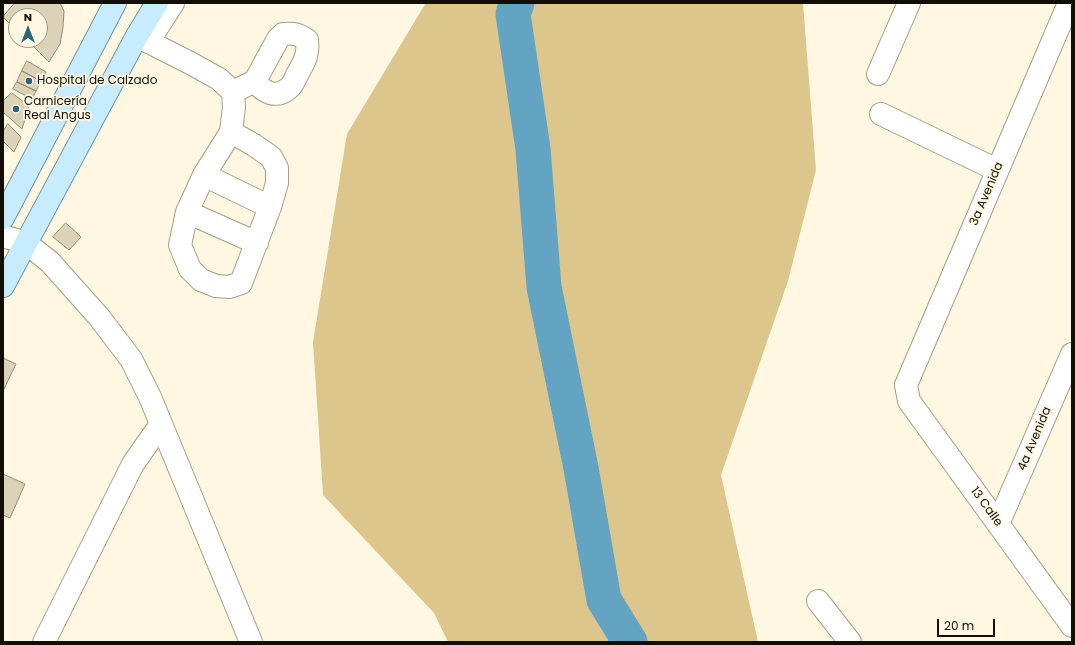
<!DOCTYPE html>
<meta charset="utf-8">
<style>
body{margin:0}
#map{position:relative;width:1075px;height:645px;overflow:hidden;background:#fff7e1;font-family:Poppins,sans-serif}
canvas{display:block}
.frame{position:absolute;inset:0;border:4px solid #120e06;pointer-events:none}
.north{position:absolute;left:8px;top:8px;width:40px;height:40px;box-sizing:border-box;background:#fff7e1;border:1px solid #a09a89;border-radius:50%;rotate:0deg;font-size:11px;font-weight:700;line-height:16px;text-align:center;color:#120e06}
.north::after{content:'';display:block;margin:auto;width:14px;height:18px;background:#2a657d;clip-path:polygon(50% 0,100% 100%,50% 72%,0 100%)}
.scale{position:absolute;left:937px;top:619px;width:58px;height:18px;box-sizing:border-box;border:2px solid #120e06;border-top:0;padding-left:5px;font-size:12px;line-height:14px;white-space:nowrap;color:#120e06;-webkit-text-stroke:3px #fff7e1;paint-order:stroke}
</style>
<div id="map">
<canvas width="1075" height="645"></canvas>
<div class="frame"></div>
<div class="north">N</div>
<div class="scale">20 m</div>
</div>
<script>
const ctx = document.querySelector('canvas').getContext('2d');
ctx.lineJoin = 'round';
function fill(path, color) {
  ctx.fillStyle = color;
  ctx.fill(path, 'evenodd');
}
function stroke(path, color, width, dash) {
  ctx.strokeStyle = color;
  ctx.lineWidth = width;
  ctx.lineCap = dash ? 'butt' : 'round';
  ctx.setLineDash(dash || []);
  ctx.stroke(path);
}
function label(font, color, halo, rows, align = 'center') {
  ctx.font = font + ' Poppins,sans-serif';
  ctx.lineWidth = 3.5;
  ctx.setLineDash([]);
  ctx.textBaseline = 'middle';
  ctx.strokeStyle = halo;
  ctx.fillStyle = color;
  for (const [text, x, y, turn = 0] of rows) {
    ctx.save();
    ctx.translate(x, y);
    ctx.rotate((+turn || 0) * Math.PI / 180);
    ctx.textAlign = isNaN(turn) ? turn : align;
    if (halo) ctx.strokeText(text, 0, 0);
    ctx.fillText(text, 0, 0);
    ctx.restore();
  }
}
fill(new Path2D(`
 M 425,3 L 803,3 L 816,170 L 788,281 L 721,475 L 758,642 L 448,642 L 434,613 L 323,495 L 313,342 L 347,134 L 424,6 Z`), '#dcc68b');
stroke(new Path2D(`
 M 517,3 L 513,14 L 533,149 L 544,287 L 581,468 L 604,600 L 630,642`), '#62a4c1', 35);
const building = new Path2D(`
 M 15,3 L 60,3 L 64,11 L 63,27 L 60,44 L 49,62 L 27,40 L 40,40 L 40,16 L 16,16 L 16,30 L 3,17 Z
 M 27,61 L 46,72 L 41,81 L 22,71 Z
 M 22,71 L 41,81 L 36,91 L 17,82 Z
 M 17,82 L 36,91 L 32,99 L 13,89 Z
 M 12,93 L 29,106 L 22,129 L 3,112 L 3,101 Z
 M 8,124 L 21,137 L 14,152 L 3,141 L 3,132 Z
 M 66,223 L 81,237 L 69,250 L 53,237 Z
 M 3,358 L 16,364 L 3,391 Z
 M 3,474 L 25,484 L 10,518 L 3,515 Z`);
fill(building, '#dbd2b8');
stroke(building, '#958c74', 1);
const minor = new Path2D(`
 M 1069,3 L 906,385 L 909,401 L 1072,626
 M 137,36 L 194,65 L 219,79 L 233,92 L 234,107 L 231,132 L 204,175 L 187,212 L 180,245 L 190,269 L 201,280 L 216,286 L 229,287 L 241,283 L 270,207 L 277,183 L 277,168 L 271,157 L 254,145 L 231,132
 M 148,42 L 173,3
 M 878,74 L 909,3
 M 233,92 L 255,81 L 278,39 L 283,34 C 294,33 298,34 307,40 C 309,55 304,62 297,75 C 295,79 293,85 289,88 C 276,99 264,93 255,81
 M 881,114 L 997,170
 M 204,175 L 270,207
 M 187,212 L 257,243
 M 3,236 L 26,243 L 50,262 L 99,317 L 131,359 L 150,397 L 251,642
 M 998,524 L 1072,354
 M 818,601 L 850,642
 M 44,642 L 133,464 L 161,424`);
const major = new Path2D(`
 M 3,218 L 115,3
 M 3,286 L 137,36 L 157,3`);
stroke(minor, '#a79e85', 24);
stroke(major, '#7096a7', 24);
stroke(minor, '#fff', 22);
stroke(major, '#c7ecfe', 22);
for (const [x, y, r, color] of [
 [29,81,4,"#2a657d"],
 [16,109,4,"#2a657d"]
]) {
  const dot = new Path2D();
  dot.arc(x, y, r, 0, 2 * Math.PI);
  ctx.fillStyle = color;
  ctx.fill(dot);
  stroke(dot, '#fff7e1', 1.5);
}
label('12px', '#120e06', '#fff7e1', [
 ["Hospital de Calzado",37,81],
 ["Carnicería",24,102],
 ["Real Angus",24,116]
], 'left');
label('12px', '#120e06', '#fff7e1', [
 ["3a Avenida",987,194,-67],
 ["4a Avenida",1035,439,-67],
 ["13 Calle",986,507,54]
]);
</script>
